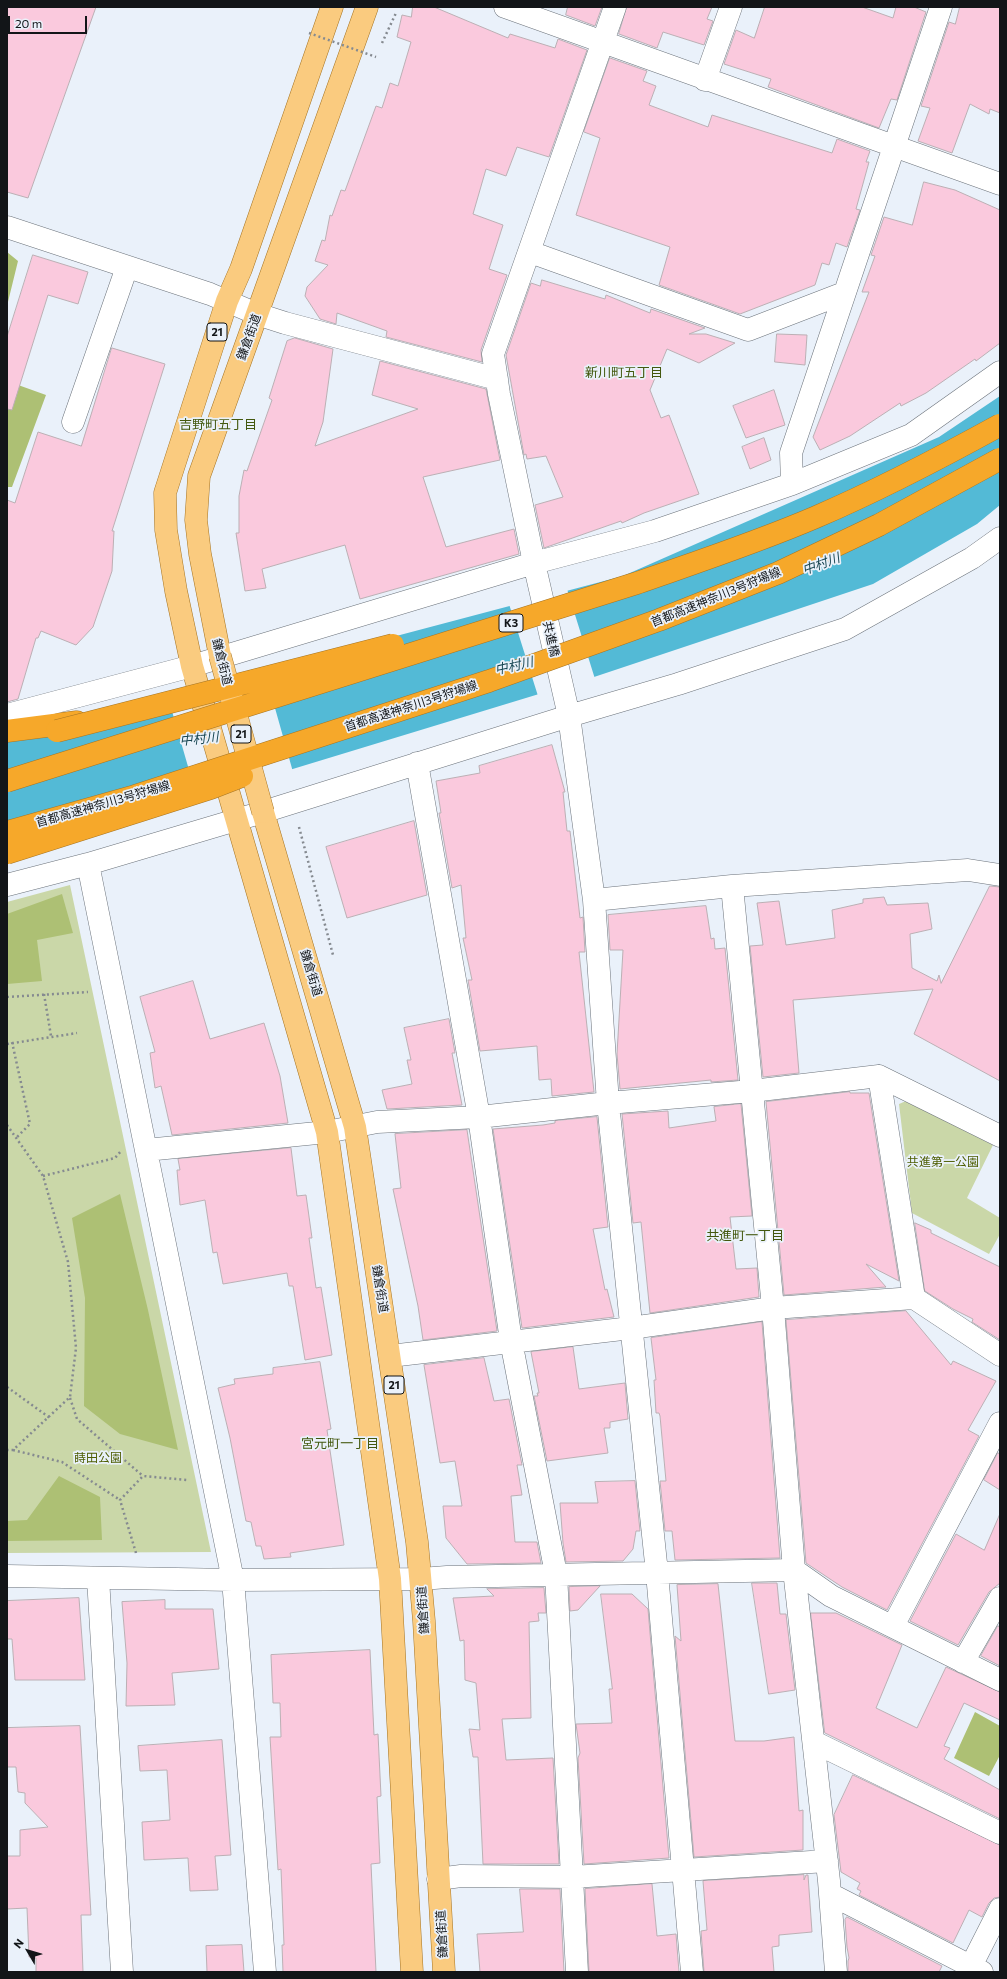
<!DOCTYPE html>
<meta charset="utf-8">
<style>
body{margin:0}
#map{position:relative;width:1007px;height:1979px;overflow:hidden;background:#eaf1fa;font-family:Commissioner,sans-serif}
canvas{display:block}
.frame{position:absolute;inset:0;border:8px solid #121518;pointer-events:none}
.north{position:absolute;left:8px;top:1931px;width:40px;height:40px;-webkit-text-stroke:3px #eaf1fa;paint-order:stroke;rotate:308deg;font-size:11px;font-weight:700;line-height:16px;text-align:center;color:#121518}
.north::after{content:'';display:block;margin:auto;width:14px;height:18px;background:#121518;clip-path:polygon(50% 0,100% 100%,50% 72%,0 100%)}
.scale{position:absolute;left:8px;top:16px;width:79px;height:18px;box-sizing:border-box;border:2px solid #121518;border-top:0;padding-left:5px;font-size:12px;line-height:14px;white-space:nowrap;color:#121518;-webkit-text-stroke:3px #eaf1fa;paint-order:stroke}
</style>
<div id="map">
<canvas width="1007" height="1979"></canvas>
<div class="frame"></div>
<div class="north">N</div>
<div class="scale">20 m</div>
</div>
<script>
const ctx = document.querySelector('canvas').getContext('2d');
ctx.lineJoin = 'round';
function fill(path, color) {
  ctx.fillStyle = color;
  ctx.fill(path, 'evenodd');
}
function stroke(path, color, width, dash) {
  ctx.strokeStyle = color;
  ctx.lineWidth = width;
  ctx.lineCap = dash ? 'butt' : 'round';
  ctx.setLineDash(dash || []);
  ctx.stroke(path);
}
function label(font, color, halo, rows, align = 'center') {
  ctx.font = font + ' Commissioner,"Noto Sans JP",sans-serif';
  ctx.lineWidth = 3.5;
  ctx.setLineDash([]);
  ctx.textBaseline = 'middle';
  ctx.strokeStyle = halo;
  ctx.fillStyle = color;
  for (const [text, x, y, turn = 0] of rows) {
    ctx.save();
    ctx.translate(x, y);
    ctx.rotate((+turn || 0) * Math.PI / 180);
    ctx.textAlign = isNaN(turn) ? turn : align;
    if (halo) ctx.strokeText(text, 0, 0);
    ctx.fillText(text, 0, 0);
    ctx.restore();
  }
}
fill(new Path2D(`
 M 70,885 L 211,1552 L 7,1553 L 7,902 Z
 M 906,1101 L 993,1145 L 967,1198 L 1000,1218 L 1000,1234 L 989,1254 L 912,1213 L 899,1104 Z`), '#cad7a8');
fill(new Path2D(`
 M 7,252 L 18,261 L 7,306 Z
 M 7,381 L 46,395 L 12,487 L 7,487 Z
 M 62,894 L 73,933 L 37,940 L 42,981 L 7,984 L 7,914 Z
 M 120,1194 L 148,1310 L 178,1450 L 120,1434 L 84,1406 L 85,1298 L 72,1218 Z
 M 59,1476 L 100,1497 L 102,1540 L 7,1541 L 7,1521 L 27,1520 Z
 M 975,1712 L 1000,1726 L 1000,1755 L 989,1776 L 954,1758 Z`), '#adc074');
fill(new Path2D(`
 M 1000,396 L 1000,505 L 977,524 L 873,584 L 585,680 L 7,856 L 7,739 L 623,576 L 939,437 Z`), '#53bad6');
fill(new Path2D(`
 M 567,589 L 595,679 L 538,696 L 509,604 Z
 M 264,669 L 293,772 L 198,801 L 167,694 Z`), '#eaf1fa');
const building = new Path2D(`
 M 7,7 L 96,7 L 28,198 L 7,192 Z
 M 413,7 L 434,7 L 508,38 L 510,34 L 555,48 L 558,39 L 587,50 L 549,157 L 517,147 L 506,176 L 486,169 L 473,214 L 503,225 L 489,269 L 507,275 L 481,350 L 482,362 L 386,337 L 387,331 L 337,313 L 336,324 L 320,319 L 305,296 L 307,287 L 328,265 L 315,261 L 322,240 L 325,241 L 330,215 L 332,216 L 341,190 L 345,191 L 376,106 L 382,108 L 390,83 L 398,86 L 411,42 L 397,37 L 402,15 L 411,17 Z
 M 568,7 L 602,7 L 595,26 L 566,15 Z
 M 627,7 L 712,7 L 707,19 L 713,21 L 704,45 L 663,32 L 657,48 L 619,34 Z
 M 765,7 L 862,7 L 893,18 L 896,7 L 914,7 L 926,12 L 897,100 L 891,99 L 879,128 L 768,87 L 771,79 L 724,64 L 736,30 L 754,38 Z
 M 960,7 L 1000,7 L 1000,113 L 990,109 L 989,114 L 970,104 L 952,153 L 918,141 L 930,108 L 921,106 L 949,22 L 955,24 Z
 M 610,58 L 647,71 L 643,81 L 656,86 L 649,105 L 708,127 L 712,115 L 832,153 L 837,139 L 870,151 L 866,162 L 869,162 L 856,209 L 860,210 L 847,247 L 836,243 L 829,265 L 822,263 L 815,285 L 740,314 L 659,285 L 670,247 L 576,215 L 600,138 L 584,132 Z
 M 924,182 L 955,190 L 1000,210 L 1000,343 L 976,361 L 975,359 L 926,393 L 901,406 L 900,403 L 850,436 L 820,450 L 813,437 L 869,292 L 862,292 L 875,256 L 871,255 L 884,217 L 912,225 Z
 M 33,255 L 88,272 L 78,304 L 48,295 L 12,410 L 7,409 L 7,337 Z
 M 542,280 L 605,299 L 606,295 L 650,313 L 651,309 L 705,328 L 689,334 L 706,334 L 735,343 L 699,363 L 667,349 L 650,390 L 661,418 L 669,415 L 699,494 L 644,513 L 622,523 L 621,521 L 544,548 L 535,505 L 563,497 L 546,456 L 527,459 L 526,454 L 524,455 L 506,355 L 531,283 L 540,286 Z
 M 777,334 L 807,335 L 805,365 L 775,362 Z
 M 295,338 L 333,349 L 323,422 L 315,446 L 418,409 L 372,395 L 380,361 L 486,389 L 500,460 L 423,477 L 446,547 L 514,529 L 519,554 L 360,599 L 345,545 L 262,569 L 266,588 L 245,591 L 236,533 L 239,533 L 239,496 L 244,470 L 247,471 L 272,400 L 269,398 L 287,341 Z
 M 112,348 L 165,364 L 112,531 L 114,531 L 112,571 L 93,627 L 76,645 L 41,631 L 38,638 L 36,638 L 18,699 L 7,702 L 7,500 L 15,503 L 38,432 L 81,446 Z
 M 774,390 L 785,425 L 746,438 L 733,406 Z
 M 764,438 L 771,460 L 750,469 L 742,447 Z
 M 552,745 L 565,792 L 563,792 L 567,831 L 570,831 L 580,918 L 583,917 L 585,952 L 579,952 L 594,1092 L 552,1096 L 551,1079 L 539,1080 L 537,1046 L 480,1051 L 468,980 L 472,980 L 463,938 L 466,938 L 461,885 L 452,888 L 439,813 L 441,813 L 436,781 L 480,773 L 479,766 Z
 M 414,821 L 427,895 L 347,918 L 326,847 Z
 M 990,886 L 1000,887 L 1000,1081 L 914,1034 L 933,989 L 793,1000 L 799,1073 L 763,1077 L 750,946 L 763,945 L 757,903 L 779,901 L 786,945 L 835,938 L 832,910 L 863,903 L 863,899 L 884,897 L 887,905 L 928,903 L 932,929 L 910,934 L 912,968 L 937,981 L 939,975 L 941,983 Z
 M 706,906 L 711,939 L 714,938 L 715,949 L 725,948 L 738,1080 L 711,1082 L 711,1080 L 620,1089 L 617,1054 L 623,950 L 610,950 L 608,915 Z
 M 193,981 L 210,1039 L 264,1023 L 280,1076 L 288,1123 L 172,1135 L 161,1086 L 155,1088 L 150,1053 L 155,1052 L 140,997 Z
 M 449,1019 L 455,1053 L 452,1053 L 462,1105 L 387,1109 L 382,1090 L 412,1084 L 407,1060 L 411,1060 L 404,1028 Z
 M 850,1092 L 850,1093 L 869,1093 L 899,1281 L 866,1264 L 886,1287 L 784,1295 L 766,1102 Z
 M 741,1104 L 752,1216 L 730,1217 L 736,1269 L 757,1268 L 759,1297 L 650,1313 L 641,1222 L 633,1223 L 622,1114 L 668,1111 L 669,1128 L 716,1121 L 714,1107 Z
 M 597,1117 L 608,1227 L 593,1229 L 605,1290 L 607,1289 L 614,1317 L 522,1328 L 493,1129 L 543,1125 L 555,1123 L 555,1121 Z
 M 467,1130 L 497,1331 L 423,1340 L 418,1306 L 393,1189 L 401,1188 L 395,1134 Z
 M 291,1148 L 297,1196 L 306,1195 L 312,1238 L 309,1238 L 316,1288 L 321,1287 L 332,1355 L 305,1360 L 293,1286 L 289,1286 L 287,1273 L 223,1284 L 217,1252 L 213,1253 L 205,1200 L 180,1205 L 177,1170 L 180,1170 L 178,1159 Z
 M 915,1223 L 931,1230 L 931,1233 L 1000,1267 L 1000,1340 L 972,1322 L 973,1319 L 953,1309 L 925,1291 Z
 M 906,1311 L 951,1365 L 953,1361 L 996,1381 L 968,1430 L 979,1436 L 887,1610 L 842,1587 L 806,1563 L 786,1320 Z
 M 762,1322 L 780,1558 L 675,1560 L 672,1531 L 665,1531 L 660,1481 L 666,1481 L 660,1416 L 659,1413 L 656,1413 L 654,1380 L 656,1380 L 651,1338 Z
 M 573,1347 L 579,1389 L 625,1383 L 628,1419 L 610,1422 L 610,1428 L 604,1428 L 608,1453 L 547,1461 L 534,1396 L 538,1396 L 537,1393 L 539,1393 L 531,1352 Z
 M 484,1358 L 494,1401 L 509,1399 L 522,1465 L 517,1465 L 522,1495 L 511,1496 L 515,1542 L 537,1542 L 541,1563 L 467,1564 L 446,1538 L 443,1506 L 462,1506 L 455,1461 L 440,1463 L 424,1365 Z
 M 320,1362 L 331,1429 L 327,1430 L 344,1545 L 290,1553 L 291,1557 L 264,1559 L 261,1546 L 256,1546 L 251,1522 L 246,1521 L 230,1438 L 218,1388 L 235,1384 L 234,1379 L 273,1374 L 273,1368 Z
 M 998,1453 L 1000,1454 L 1000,1490 L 984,1480 Z
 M 635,1481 L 640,1531 L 636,1531 L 633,1549 L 623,1561 L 566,1562 L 563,1543 L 560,1503 L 598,1503 L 595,1482 Z
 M 1000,1514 L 1000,1583 L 989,1592 L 958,1645 L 910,1621 L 956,1534 L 984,1550 Z
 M 752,1583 L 777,1583 L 780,1614 L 786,1614 L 795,1690 L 769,1694 Z
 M 718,1584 L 735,1741 L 764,1741 L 794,1737 L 799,1811 L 803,1810 L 803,1850 L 694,1857 L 675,1636 L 681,1641 L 677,1585 Z
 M 600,1586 L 578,1610 L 570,1611 L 569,1587 Z
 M 544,1588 L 546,1613 L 538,1613 L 539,1621 L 529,1622 L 531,1718 L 502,1719 L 506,1760 L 553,1758 L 559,1864 L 483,1864 L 478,1757 L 473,1757 L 469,1729 L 480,1730 L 476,1683 L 465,1680 L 464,1640 L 460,1641 L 453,1598 L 494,1596 L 487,1589 Z
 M 601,1594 L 632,1594 L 648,1609 L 669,1858 L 584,1864 L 578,1758 L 580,1753 L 576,1724 L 612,1723 L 609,1689 L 612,1689 Z
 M 79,1598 L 85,1680 L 15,1680 L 12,1639 L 7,1639 L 7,1601 Z
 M 165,1600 L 165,1609 L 213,1609 L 219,1669 L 172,1673 L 175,1705 L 126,1706 L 127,1663 L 122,1602 Z
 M 811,1613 L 836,1613 L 902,1645 L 876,1708 L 917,1728 L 946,1667 L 1000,1692 L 1000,1720 L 964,1703 L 944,1746 L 950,1748 L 944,1759 L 1000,1790 L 1000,1819 L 825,1733 Z
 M 998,1626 L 1000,1627 L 1000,1666 L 981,1656 Z
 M 370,1650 L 374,1735 L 378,1734 L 381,1796 L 377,1797 L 380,1863 L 371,1864 L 376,1972 L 283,1972 L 282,1945 L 284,1945 L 281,1869 L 278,1870 L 270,1737 L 281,1737 L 280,1703 L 273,1703 L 271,1655 Z
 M 80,1726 L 91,1915 L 81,1915 L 83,1972 L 36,1972 L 36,1958 L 29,1957 L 27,1908 L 7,1909 L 7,1856 L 20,1856 L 20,1830 L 48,1827 L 25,1803 L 25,1793 L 18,1792 L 16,1767 L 7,1767 L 7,1728 Z
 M 222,1740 L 231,1855 L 215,1856 L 218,1890 L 190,1891 L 188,1858 L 144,1860 L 142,1822 L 170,1820 L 167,1770 L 140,1771 L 138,1746 Z
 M 853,1775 L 1000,1845 L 1000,1897 L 994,1898 L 989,1903 L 982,1917 L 969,1910 L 953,1943 L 859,1895 L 861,1891 L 857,1889 L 860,1883 L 841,1872 L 834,1815 Z
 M 804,1875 L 804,1880 L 806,1875 L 808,1875 L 812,1932 L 779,1935 L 779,1946 L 772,1947 L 774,1972 L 704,1972 L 701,1931 L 707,1930 L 703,1881 Z
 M 652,1884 L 657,1936 L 676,1934 L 679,1972 L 589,1972 L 585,1889 Z
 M 520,1889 L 560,1889 L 564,1972 L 480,1972 L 477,1934 L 523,1932 Z
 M 847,1917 L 942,1966 L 939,1972 L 848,1972 L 848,1961 L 849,1958 L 847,1947 L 845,1920 Z
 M 242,1945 L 244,1972 L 207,1972 L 206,1946 Z`);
fill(building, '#fac9dd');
stroke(building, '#bbafb4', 1);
const minor = new Path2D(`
 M 505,7 L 1000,184
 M 615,7 L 493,354 L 499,394 L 534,563 L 569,716 L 594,900 L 608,1103 L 657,1573 L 692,1972
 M 705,80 L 731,7
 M 7,227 L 210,294 L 257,314 L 285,323 L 497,379
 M 530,252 L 748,330 L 844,293
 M 73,422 L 127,267
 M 792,484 L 791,453 L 941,7
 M 7,715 L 192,666 L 534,563 L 655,531 L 792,484 L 911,435 L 1000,372
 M 417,763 L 479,1117 L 511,1341 L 556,1574 L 577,1972
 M 88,864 L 233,1580 L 265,1972
 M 7,885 L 88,864 L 263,812 L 569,716 L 678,684 L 845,629 L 972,558 L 1000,538
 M 732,886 L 773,1308 L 794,1570 L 829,1881 L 836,1972
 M 594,900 L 732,886 L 968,870 L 1000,875
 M 879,1076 L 914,1298
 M 146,1150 L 327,1132 L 377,1122 L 479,1117 L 608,1103 L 752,1091 L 879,1076 L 1000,1136
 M 390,1356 L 631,1328 L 773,1308 L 914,1298 L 1000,1355
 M 7,1576 L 233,1580 L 421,1579 L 447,1577 L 794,1570 L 831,1596 L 1000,1680
 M 98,1578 L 122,1972
 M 893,1626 L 1000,1423
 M 963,1662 L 1000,1598
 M 814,1742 L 1000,1833
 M 438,1879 L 461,1876 L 572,1877 L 827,1861
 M 830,1894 L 982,1972
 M 968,1972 L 1000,1909`);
const major = new Path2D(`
 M 332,7 L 241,269 L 227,301 L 165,493 L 166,530 L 176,591 L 192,666 L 327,1132 L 390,1579 L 412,1972
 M 220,656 L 200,554 L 196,520 L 199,476 L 367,7
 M 263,812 L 355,1127 L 417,1542 L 424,1621 L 444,1972`);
const highway = new Path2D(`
 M 7,731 L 77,722`);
stroke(minor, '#6c737b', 23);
stroke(major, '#a67524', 23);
stroke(highway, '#a67524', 23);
stroke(new Path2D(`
 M 382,43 L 396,13
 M 299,827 L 333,955
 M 44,994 L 51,1036
 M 7,997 L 88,992
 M 12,1042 L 30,1124 L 16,1138
 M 7,1044 L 77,1033
 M 7,1125 L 43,1176 L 68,1262 L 76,1348 L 70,1397 L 13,1450 L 7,1450
 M 43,1176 L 115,1158 L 121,1151
 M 7,1387 L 50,1418
 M 70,1398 L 77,1419 L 143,1476
 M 13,1450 L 62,1462 L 120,1500
 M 136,1553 L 120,1500 L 143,1476 L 187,1480`), '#858a90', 2.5, [2, 3]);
stroke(minor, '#fff', 22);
stroke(major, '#facb7f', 22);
stroke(highway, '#f6a82a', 22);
const majorBridge = new Path2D(`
 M 220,656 L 263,812`);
const highwayBridge = new Path2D(`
 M 57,731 L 393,645
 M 7,781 L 637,583 C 697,562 758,542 816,517 C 879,490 940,458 1000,425
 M 7,832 L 135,796 L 489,681 L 659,620 L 778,573 L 879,525 L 1000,459
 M 7,853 L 211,788 L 242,776`);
stroke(majorBridge, '#a67524', 23, []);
stroke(highwayBridge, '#a67524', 23, []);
stroke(new Path2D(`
 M 309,33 L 376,57`), '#858a90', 2.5, [2, 3]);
stroke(majorBridge, '#facb7f', 22);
stroke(highwayBridge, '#f6a82a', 22);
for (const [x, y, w] of [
 [217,332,20],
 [511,623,24],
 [241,734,20],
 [394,1385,20]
]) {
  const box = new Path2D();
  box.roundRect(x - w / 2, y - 9, w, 18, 3);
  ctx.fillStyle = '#eaf1fa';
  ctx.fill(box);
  stroke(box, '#121518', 1);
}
label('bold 11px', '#121518', null, [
 ["21",217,332],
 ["K3",511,623],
 ["21",241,734],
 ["21",394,1385]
]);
label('12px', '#121518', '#eaf1fa', [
 ["鎌倉街道",249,337,-70],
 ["首都高速神奈川3号狩場線",716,597,-22],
 ["共進橋",551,639,77],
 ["鎌倉街道",222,662,76],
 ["首都高速神奈川3号狩場線",411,706,-18],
 ["首都高速神奈川3号狩場線",103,804,-16],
 ["鎌倉街道",311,973,73],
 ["鎌倉街道",380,1289,81],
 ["鎌倉街道",423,1610,-94],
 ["鎌倉街道",442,1934,-93]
]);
label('12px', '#4e5e03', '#eaf1fa', [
 ["共進第一公園",943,1162],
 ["蒔田公園",98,1458]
]);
label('13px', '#43580e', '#eaf1fa', [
 ["新川町五丁目",624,373],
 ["吉野町五丁目",218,425],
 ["共進町一丁目",745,1236],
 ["宮元町一丁目",340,1444]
]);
label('italic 13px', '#184652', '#eaf1fa', [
 ["中村川",821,564,-20],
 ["中村川",514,666,-13],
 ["中村川",199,739,-6]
]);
</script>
